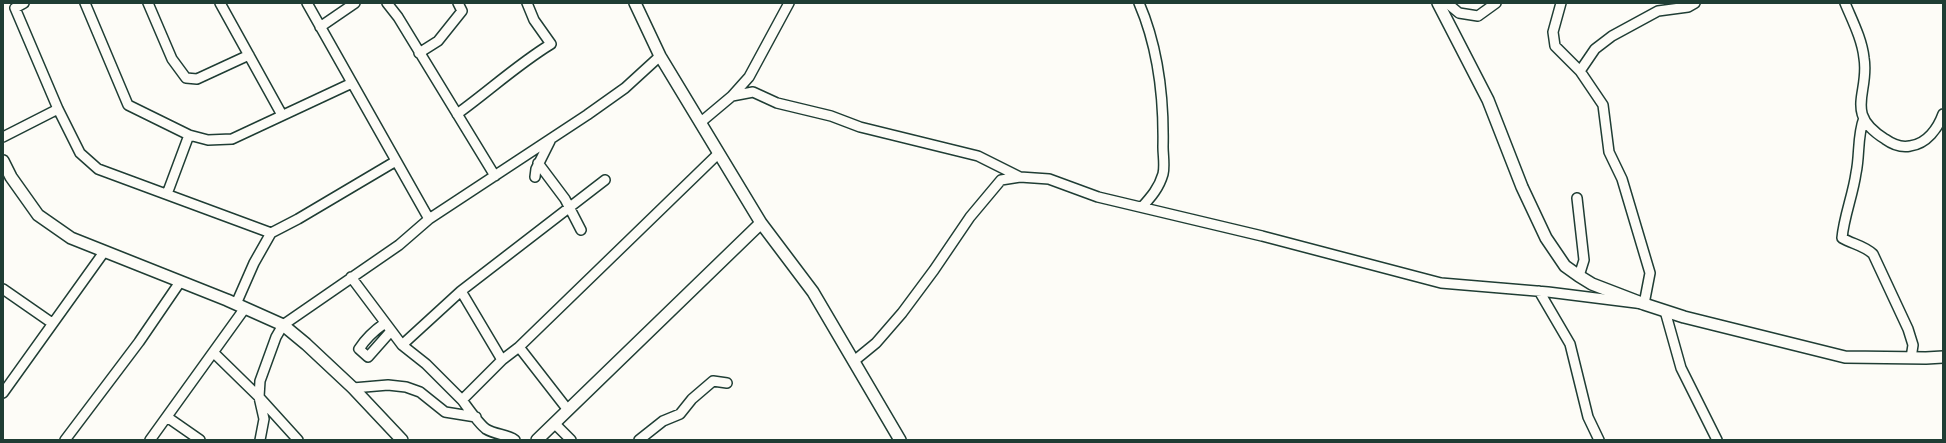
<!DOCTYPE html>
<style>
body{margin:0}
#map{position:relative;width:1946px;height:443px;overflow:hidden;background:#fdfcf7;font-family:"Gochi Hand",sans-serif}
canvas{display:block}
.frame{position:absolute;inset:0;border:4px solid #1f3d34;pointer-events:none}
</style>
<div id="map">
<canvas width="1946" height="443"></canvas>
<div class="frame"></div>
</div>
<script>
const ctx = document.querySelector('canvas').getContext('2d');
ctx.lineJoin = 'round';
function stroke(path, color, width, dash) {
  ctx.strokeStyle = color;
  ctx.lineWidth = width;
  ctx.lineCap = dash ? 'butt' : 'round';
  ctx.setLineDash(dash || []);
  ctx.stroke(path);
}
const minor = new Path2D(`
 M 24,3 L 15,8 L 58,109 L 80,153 L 98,169 L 271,233
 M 85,3 L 128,105 L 189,135 L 208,140 L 232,139 L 352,83
 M 148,3 L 172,59 L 186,78 L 197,79 L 249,55
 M 220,3 L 282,115
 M 307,3 L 429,219
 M 387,3 L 398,17 L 495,176
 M 1139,3 C 1158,47 1164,99 1163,147 C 1163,155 1165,166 1163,174 C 1159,188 1151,197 1142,207
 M 1447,3 L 1459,13 L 1478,16 L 1496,3
 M 1845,3 C 1852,20 1862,39 1864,58 C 1870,93 1843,113 1885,139 C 1892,144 1900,148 1910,146 C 1927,144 1938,128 1943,114
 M 320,27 L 355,3
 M 419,53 L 438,41 L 462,11 L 458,3
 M 1580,71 L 1595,49 L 1612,36 L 1658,11 L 1688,7 L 1695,3
 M 732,96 L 749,77 L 789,3
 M 457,114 C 489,91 518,64 551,44 L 534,20 L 527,3
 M 1864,118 C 1857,136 1860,155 1856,173 C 1853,195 1844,216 1842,238 C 1852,244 1863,245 1873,254 L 1908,329 L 1913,345 L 1911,358
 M 701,122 L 732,96 L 753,92 L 777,103 L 831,116 L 860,127 L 978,156 L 1020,177
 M 3,137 L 58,109
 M 538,163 L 565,199 L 581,230
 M 535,177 L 536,169 L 550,141
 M 167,194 L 189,135
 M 1577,198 L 1584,260 L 1579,276
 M 351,277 L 402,345 L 461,291 L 502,360 L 519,347 L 568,410
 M 3,289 L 52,323
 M 461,291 L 605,180
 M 1539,291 L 1570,344 L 1588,417 L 1599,440
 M 236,304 L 254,263 L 271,233 L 298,219 L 396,161
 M 1665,311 L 1681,368 L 1717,440
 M 385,323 C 375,330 366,338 359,349 L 368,357 L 391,331
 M 402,345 L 426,364 L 462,400 L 504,358
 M 519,347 L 719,153
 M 214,353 L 259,397 L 298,440
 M 854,361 L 876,343 L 902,313 L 934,270 L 970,217 L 1001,180 L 1020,177 L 1049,179 L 1098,197 L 1262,236 L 1441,283 L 1548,292 L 1644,304 L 1650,273 L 1622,179 L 1609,152 L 1603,105 L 1580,71 L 1555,46 L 1553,32 L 1561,3
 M 353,388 L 388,385 L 406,387 L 420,392 L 445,412 L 476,417
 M 3,393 L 104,252
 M 462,400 C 468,408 479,424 486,429 C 496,435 507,434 515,440
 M 167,417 L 200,440
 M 554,423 L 571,440
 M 65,440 L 139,342 L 180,282
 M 150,440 L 245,308
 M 260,440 L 264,419 L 259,397 L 260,381 L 276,337 L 283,325 L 399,245 L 429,219 L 587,115 L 625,88 L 660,56
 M 639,440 L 663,421 L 680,414 L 692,399 L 713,381 L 727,383`);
const tertiary = new Path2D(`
 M 635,3 L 660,56 L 761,223 L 813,292 L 900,440
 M 1438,3 L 1488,100 L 1522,187 L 1546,238 L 1565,266 L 1579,276 L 1592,284 L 1644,304 L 1684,317 L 1845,357 L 1926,358 L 1943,357
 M 3,161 L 11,177 L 38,215 L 71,238 L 227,300 L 283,325 L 306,344 L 353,388 L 402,440
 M 537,440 L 761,223`);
stroke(minor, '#1f3d34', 12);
stroke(tertiary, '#1f3d34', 14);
stroke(minor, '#fdfcf7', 9);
stroke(tertiary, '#fdfcf7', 11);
</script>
